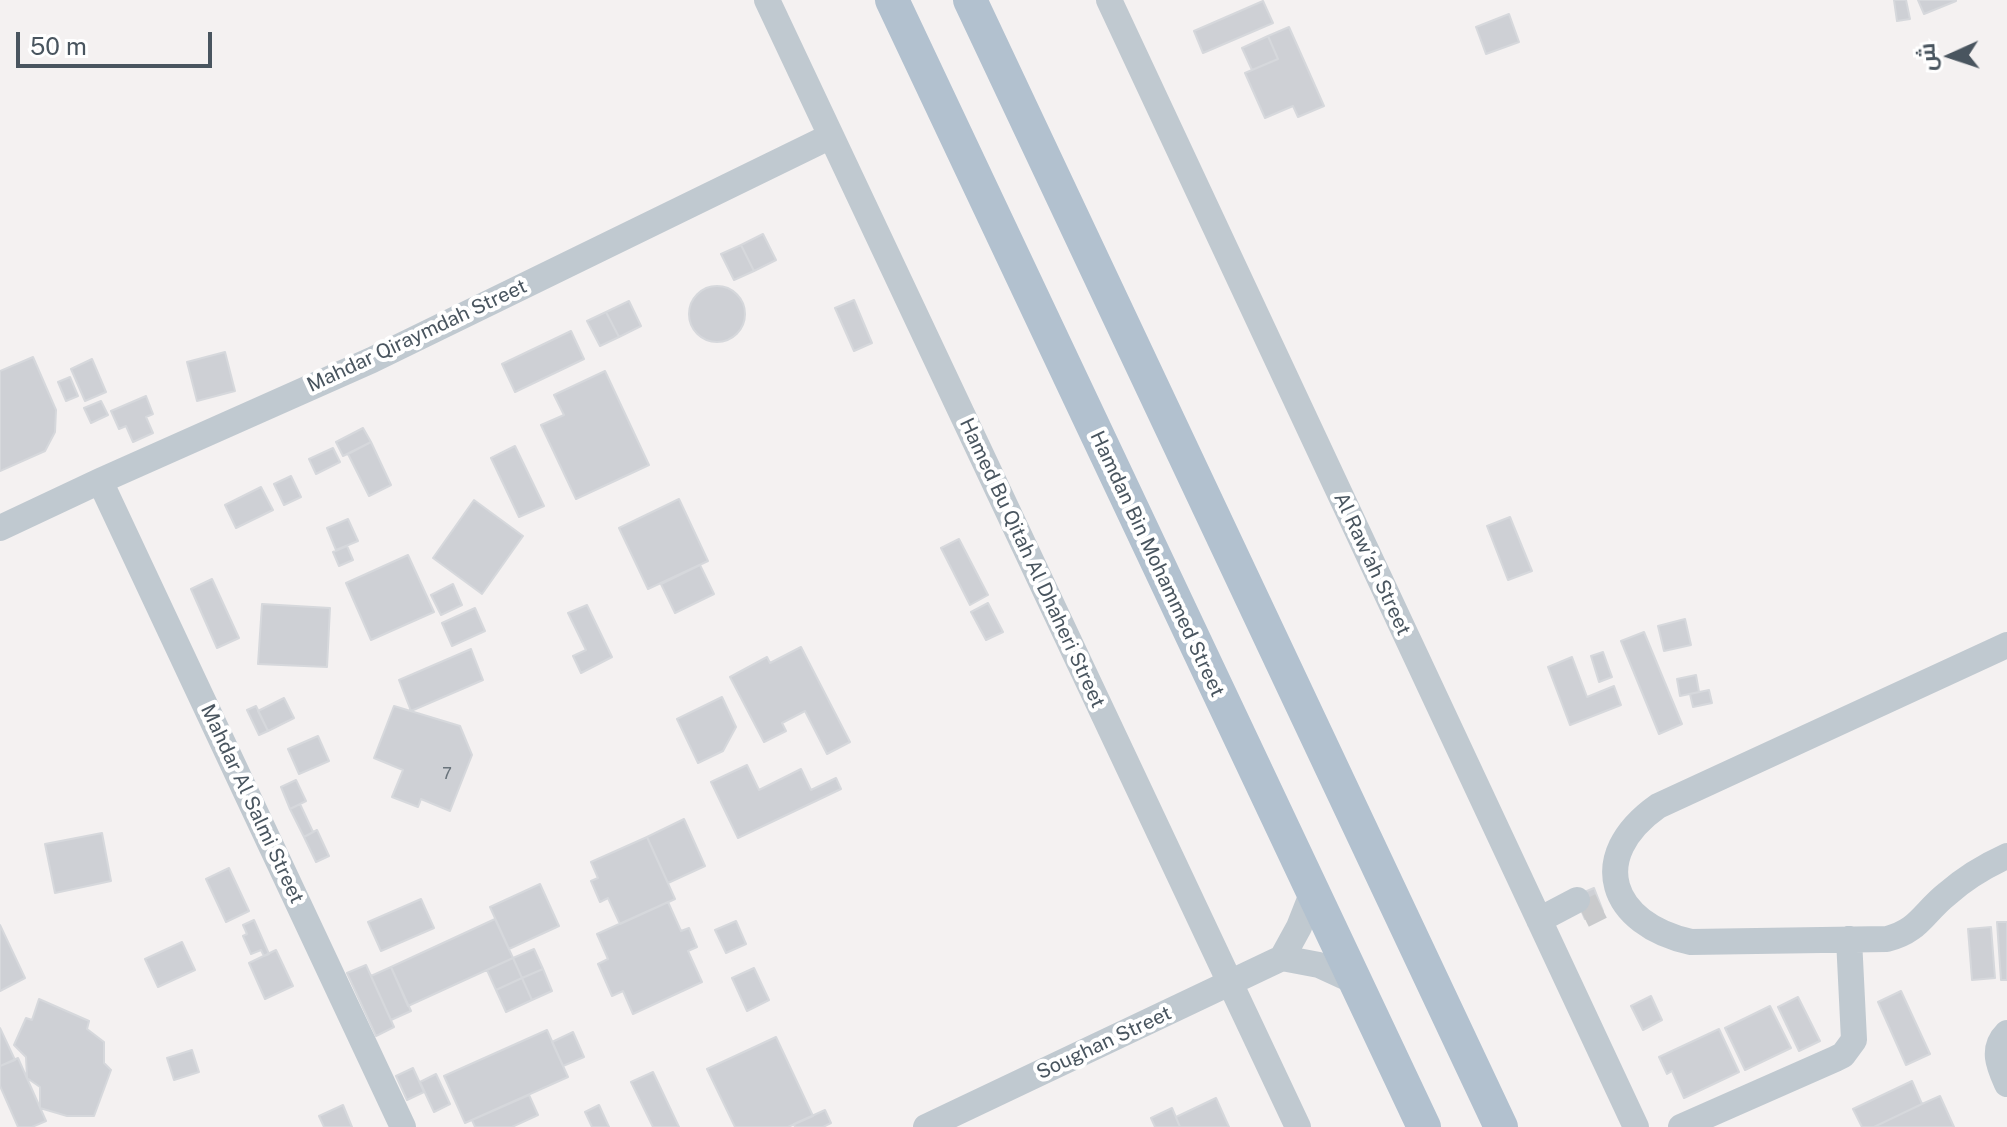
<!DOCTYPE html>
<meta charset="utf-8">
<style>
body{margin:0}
#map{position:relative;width:2007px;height:1127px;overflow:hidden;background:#f4f1f1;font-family:"Public Sans",Cairo,sans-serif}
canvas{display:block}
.north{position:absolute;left:1911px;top:16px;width:80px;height:80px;-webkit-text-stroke:6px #fff;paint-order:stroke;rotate:267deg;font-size:22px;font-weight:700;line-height:32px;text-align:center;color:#49555f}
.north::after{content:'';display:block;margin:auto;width:28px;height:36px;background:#49555f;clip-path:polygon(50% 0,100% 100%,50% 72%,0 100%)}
.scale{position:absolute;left:16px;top:32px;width:196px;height:36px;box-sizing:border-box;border:4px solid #49555f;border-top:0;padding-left:10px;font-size:24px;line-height:28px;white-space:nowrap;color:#49555f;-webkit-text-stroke:6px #fff;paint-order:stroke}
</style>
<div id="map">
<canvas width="2007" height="1127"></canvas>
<div class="north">ش</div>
<div class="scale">50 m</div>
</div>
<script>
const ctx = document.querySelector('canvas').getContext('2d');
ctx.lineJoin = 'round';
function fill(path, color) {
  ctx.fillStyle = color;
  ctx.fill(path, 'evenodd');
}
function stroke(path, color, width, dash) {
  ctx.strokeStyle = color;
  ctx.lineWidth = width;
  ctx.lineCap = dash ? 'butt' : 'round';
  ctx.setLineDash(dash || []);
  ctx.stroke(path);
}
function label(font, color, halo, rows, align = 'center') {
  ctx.font = font + ' "Public Sans",sans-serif';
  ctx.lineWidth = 8;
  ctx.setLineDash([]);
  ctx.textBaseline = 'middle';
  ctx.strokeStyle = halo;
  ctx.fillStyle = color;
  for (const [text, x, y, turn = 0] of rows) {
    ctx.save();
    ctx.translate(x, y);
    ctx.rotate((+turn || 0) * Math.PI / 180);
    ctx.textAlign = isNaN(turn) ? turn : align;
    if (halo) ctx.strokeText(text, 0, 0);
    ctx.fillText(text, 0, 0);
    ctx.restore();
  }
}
const building = new Path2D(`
 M 1894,0 L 1906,0 L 1910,19 L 1897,21 Z
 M 1918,0 L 1956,0 L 1956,1 L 1924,14 Z
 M 1263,1 L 1273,23 L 1203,53 L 1194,31 Z
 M 1509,14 L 1519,42 L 1486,54 L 1476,27 Z
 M 1289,27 L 1324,106 L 1298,117 L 1293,106 L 1265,118 L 1245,73 L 1278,59 L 1268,36 Z
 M 1268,36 L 1278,59 L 1252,70 L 1242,48 Z
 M 763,234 L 776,260 L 754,271 L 741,245 Z
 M 741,245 L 754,271 L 734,280 L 721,254 Z
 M689 314a28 28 0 1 1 56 0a28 28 0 1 1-56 0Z
 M 854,300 L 872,343 L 854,351 L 835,308 Z
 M 629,301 L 641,326 L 619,337 L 606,312 Z
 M 606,312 L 619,337 L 600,346 L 587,321 Z
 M 571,331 L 584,359 L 515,392 L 502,364 Z
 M 225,352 L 235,391 L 197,401 L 187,362 Z
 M 33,357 L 56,410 L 55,432 L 45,451 L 0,471 L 0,371 Z
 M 92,359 L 106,392 L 85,401 L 71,369 Z
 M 605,371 L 649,465 L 576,499 L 541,425 L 564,415 L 554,395 Z
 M 70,377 L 78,396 L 66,401 L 58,382 Z
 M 146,396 L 153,414 L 146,417 L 153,433 L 133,442 L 126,426 L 119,429 L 111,411 Z
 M 101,401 L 108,415 L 91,423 L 84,408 Z
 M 363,428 L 371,442 L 343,456 L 336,442 Z
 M 371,442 L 391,485 L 369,496 L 348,454 Z
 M 515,446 L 544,506 L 519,517 L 491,458 Z
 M 333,448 L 340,462 L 316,474 L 309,459 Z
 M 291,476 L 301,497 L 284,505 L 274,484 Z
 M 261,487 L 273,510 L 236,528 L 225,505 Z
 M 679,499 L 708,561 L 648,589 L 619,528 Z
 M 474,500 L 523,536 L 482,594 L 433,558 Z
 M 1510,517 L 1532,571 L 1508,580 L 1487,526 Z
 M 348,519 L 358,541 L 336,550 L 327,528 Z
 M 959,539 L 988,595 L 970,605 L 941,548 Z
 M 347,546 L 353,560 L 339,566 L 333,552 Z
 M 408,555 L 434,612 L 371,640 L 346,583 Z
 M 700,565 L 714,594 L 675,613 L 661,584 Z
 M 212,579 L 239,638 L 217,648 L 191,589 Z
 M 453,584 L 462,605 L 441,615 L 431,595 Z
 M 988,603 L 1003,632 L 986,640 L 971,612 Z
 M 262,604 L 330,608 L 327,667 L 258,664 Z
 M 587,605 L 612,657 L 581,673 L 573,656 L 586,650 L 568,613 Z
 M 475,608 L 485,631 L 452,646 L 442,623 Z
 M 1685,619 L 1691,645 L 1664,651 L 1658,626 Z
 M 1644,632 L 1682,724 L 1659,734 L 1621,641 Z
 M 801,647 L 850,742 L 827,754 L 805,711 L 782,723 L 786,731 L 764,742 L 730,677 L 767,657 L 770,663 Z
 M 471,649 L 483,680 L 411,711 L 399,680 Z
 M 1603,652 L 1612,677 L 1599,682 L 1591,656 Z
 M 1572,657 L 1587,697 L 1614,686 L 1621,705 L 1570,725 L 1548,667 Z
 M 1696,675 L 1699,692 L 1680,696 L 1677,679 Z
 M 1709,690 L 1712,703 L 1693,707 L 1690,694 Z
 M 722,697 L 736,727 L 723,751 L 698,763 L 677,719 Z
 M 284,698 L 294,718 L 268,731 L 258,711 Z
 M 256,706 L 268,731 L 259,735 L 247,710 Z
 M 394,706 L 460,726 L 472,755 L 450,811 L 421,799 L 418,807 L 392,797 L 403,770 L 374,758 Z
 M 318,736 L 329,761 L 299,774 L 288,749 Z
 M 747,765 L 759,790 L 801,769 L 811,790 L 836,778 L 841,789 L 738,838 L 711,782 Z
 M 296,780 L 306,801 L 290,809 L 281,787 Z
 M 300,804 L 313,832 L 304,837 L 290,809 Z
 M 684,819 L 705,866 L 668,883 L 647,837 Z
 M 317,830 L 329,856 L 316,862 L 304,837 Z
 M 102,833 L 111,881 L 55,893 L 45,844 Z
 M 647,837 L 675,899 L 620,924 L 608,898 L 600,902 L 591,881 L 598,878 L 591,862 Z
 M 229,868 L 249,911 L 226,922 L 206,879 Z
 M 540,884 L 559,926 L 509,949 L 490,907 Z
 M 1594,888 L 1603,911 L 1585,919 L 1575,896 Z
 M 421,899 L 434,928 L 381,951 L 368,922 Z
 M 668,902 L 681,931 L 689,928 L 697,947 L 688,951 L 702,982 L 633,1014 L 623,991 L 612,996 L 598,964 L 608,959 L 597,934 Z
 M 495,919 L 513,958 L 408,1006 L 391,967 Z
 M 254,920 L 269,954 L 264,956 L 261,950 L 251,954 L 243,936 L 247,934 L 243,925 Z
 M 736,921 L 746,944 L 726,953 L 715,930 Z
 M 1997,922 L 2007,922 L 2007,980 L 2001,980 Z
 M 0,925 L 25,978 L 0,991 Z
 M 1991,927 L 1995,978 L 1972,980 L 1968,929 Z
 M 182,942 L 195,970 L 158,987 L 145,959 Z
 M 534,949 L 543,969 L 522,978 L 513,958 Z
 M 276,950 L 293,986 L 265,999 L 249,963 Z
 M 513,958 L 522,978 L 496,990 L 487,970 Z
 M 366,965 L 394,1027 L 376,1036 L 347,973 Z
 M 391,967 L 411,1011 L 391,1020 L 371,976 Z
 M 754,968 L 769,1000 L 747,1011 L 732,978 Z
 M 543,969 L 552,991 L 532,1000 L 522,978 Z
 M 522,978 L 532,1000 L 506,1012 L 496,990 Z
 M 1901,991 L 1930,1054 L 1906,1065 L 1878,1002 Z
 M 1651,996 L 1662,1020 L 1643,1030 L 1631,1006 Z
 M 1798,997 L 1820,1041 L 1799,1051 L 1778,1007 Z
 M 39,999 L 89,1021 L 87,1029 L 104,1042 L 104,1063 L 111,1070 L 94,1116 L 67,1116 L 40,1108 L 40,1087 L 27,1078 L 26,1057 L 14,1045 L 26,1018 L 32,1020 Z
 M 1770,1006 L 1791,1048 L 1745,1070 L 1725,1028 Z
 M 0,1028 L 15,1060 L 0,1066 Z
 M 1719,1029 L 1739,1072 L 1684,1098 L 1672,1071 L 1667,1074 L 1659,1057 Z
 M 547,1030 L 568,1077 L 465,1123 L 444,1076 Z
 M 573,1032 L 584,1057 L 563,1066 L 552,1042 Z
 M 776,1037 L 813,1116 L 788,1127 L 735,1127 L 707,1069 Z
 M 192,1050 L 199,1072 L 174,1080 L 167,1058 Z
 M 18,1058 L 46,1121 L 32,1127 L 18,1127 L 0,1086 L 0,1066 Z
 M 413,1068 L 424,1092 L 407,1100 L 396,1076 Z
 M 653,1072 L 679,1127 L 653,1127 L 631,1082 Z
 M 436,1074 L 450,1104 L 434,1112 L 420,1082 Z
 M 1912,1081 L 1922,1104 L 1874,1127 L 1862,1127 L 1853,1109 Z
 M 529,1095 L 538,1115 L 512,1127 L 475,1127 L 472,1120 Z
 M 1940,1096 L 1954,1127 L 1874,1127 L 1922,1104 Z
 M 1216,1098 L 1229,1127 L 1180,1127 L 1176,1117 Z
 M 343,1105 L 352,1127 L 324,1127 L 319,1116 Z
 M 599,1105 L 609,1127 L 592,1127 L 585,1112 Z
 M 1172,1108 L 1180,1127 L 1155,1127 L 1151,1118 Z
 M 825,1110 L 831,1123 L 823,1127 L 795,1127 L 794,1124 Z`);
fill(building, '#ced0d5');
stroke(building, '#d6d8dc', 2);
stroke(new Path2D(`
 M 1583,915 L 1601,906`), '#c9cacc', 26, [26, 13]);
stroke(new Path2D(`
 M 767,0 L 1298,1127
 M 1109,0 L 1636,1127
 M 100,481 L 403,1127
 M 0,528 L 100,481 L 372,360 L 831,136
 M 2007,645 L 1658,806 C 1586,857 1610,924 1691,942 L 1887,939 C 1919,931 1923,913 1947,894 C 1965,878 1985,866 2007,856
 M 1539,920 L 1577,900
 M 1282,958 L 1299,927 L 1312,894
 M 2007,1033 C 1991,1049 1999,1066 2007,1084
 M 926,1127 L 1282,958 L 1319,965 L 1356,982
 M 1681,1127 L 1835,1059 L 1843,1055 L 1854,1040 L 1849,939`), '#c0c9d0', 26);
stroke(new Path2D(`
 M 892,0 L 1424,1127
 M 970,0 L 1501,1127`), '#b2c1cf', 34);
label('16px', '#6a747c', null, [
 ["7",447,774]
]);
label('20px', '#49555f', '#fff', [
 ["Mahdar Qiraymdah Street",417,336,-25],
 ["Hamed Bu Qitah Al Dhaheri Street",1032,563,65],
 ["Hamdan Bin Mohammed Street",1157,564,65],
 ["Al Raw'ah Street",1372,564,65],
 ["Mahdar Al Salmi Street",252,804,65],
 ["Soughan Street",1104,1043,-25]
]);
</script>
